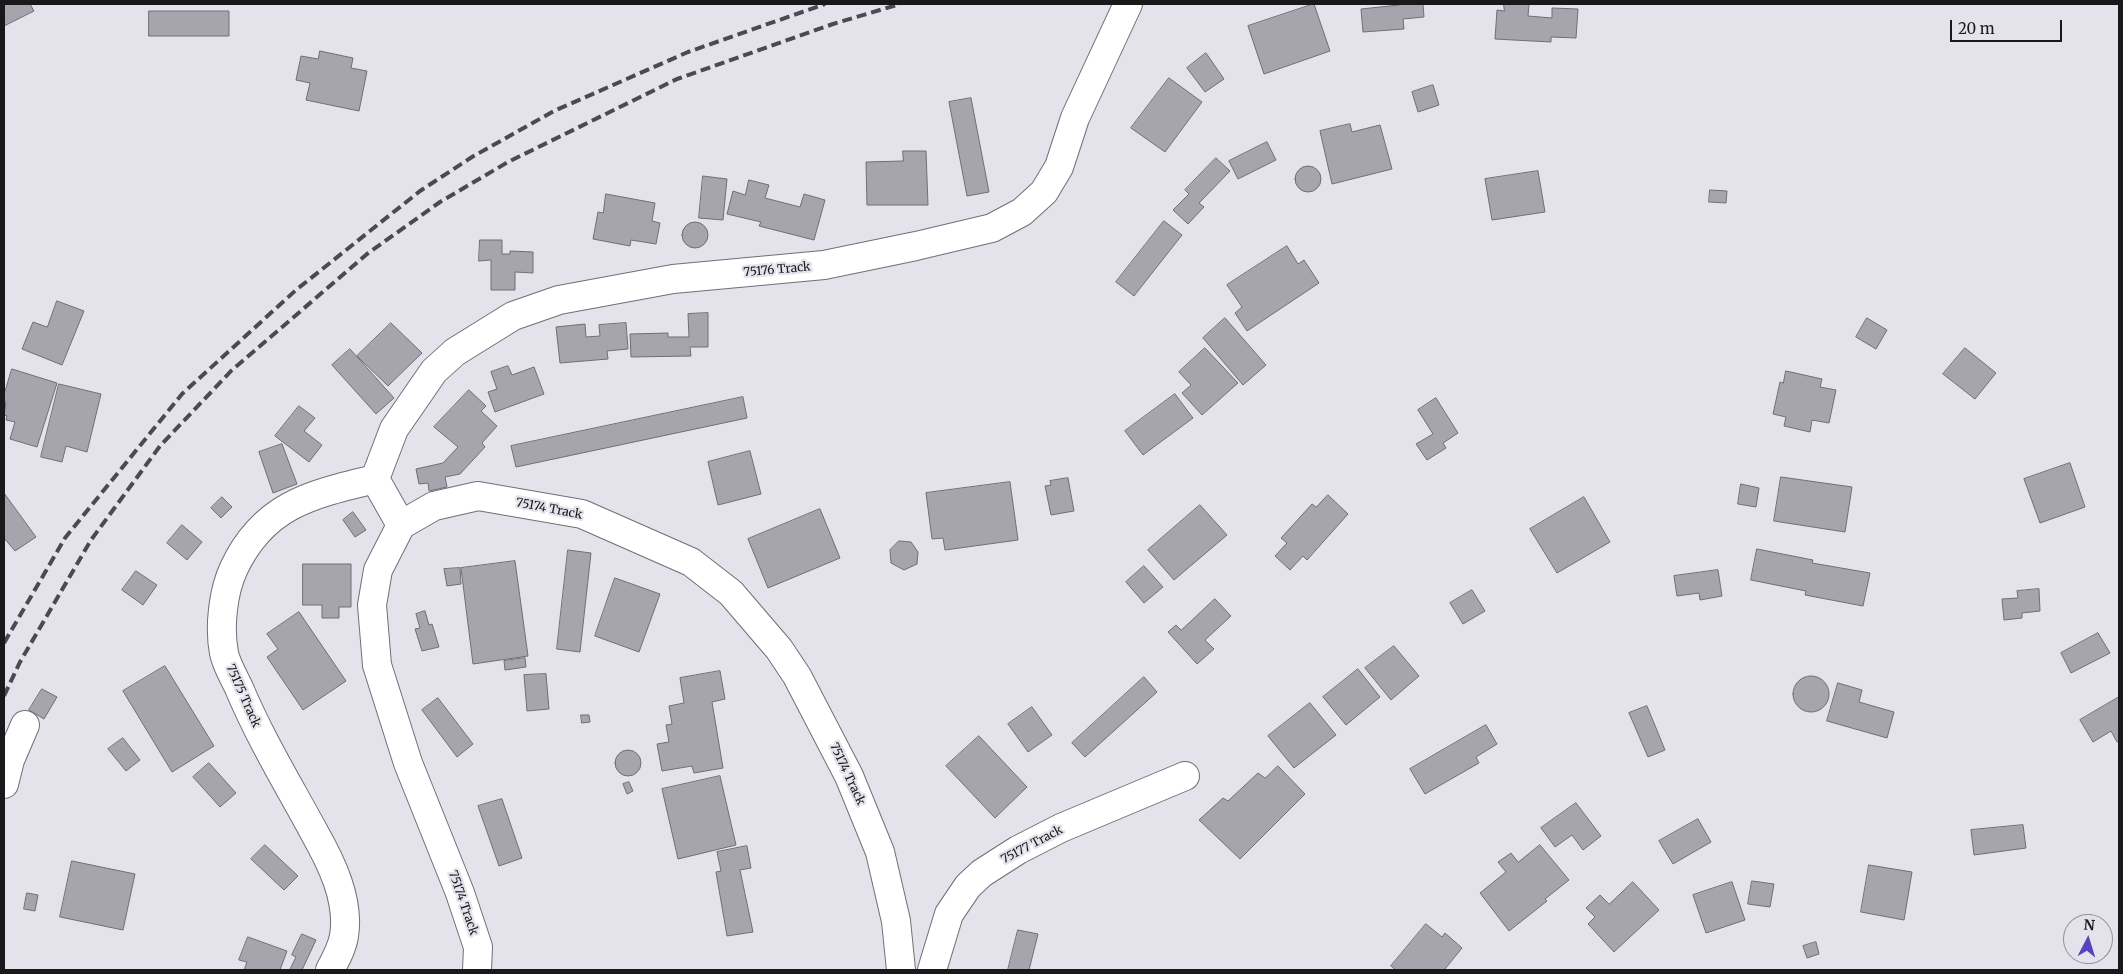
<!DOCTYPE html>
<style>
body{margin:0}
#map{position:relative;width:2123px;height:974px;overflow:hidden;background:#e4e3ec;font-family:Merriweather,serif}
canvas{display:block}
.frame{position:absolute;inset:0;border:5px solid #19181b;pointer-events:none}
.north{position:absolute;left:2063px;top:914px;width:50px;height:50px;box-sizing:border-box;background:#e4e3ec;border:1px solid #939298;border-radius:50%;rotate:5deg;font-size:14px;font-weight:700;line-height:20px;text-align:center;color:#19181b}
.north::after{content:'';display:block;margin:auto;width:18px;height:22px;background:#5544bc;clip-path:polygon(50% 0,100% 100%,50% 72%,0 100%)}
.scale{position:absolute;left:1950px;top:20px;width:112px;height:22px;box-sizing:border-box;border:2px solid #19181b;border-top:0;padding-left:6px;font-size:15px;line-height:18px;white-space:nowrap;color:#19181b;-webkit-text-stroke:4px #e4e3ec;paint-order:stroke}
</style>
<div id="map">
<canvas width="2123" height="974"></canvas>
<div class="frame"></div>
<div class="north">N</div>
<div class="scale">20 m</div>
</div>
<script>
const ctx = document.querySelector('canvas').getContext('2d');
ctx.lineJoin = 'round';
function fill(path, color) {
  ctx.fillStyle = color;
  ctx.fill(path, 'evenodd');
}
function stroke(path, color, width, dash) {
  ctx.strokeStyle = color;
  ctx.lineWidth = width;
  ctx.lineCap = dash ? 'butt' : 'round';
  ctx.setLineDash(dash || []);
  ctx.stroke(path);
}
function label(font, color, halo, rows, align = 'center') {
  ctx.font = font + ' Merriweather,serif';
  ctx.lineWidth = 4.5;
  ctx.setLineDash([]);
  ctx.textBaseline = 'middle';
  ctx.strokeStyle = halo;
  ctx.fillStyle = color;
  for (const [text, x, y, turn = 0] of rows) {
    ctx.save();
    ctx.translate(x, y);
    ctx.rotate((+turn || 0) * Math.PI / 180);
    ctx.textAlign = isNaN(turn) ? turn : align;
    if (halo) ctx.strokeText(text, 0, 0);
    ctx.fillText(text, 0, 0);
    ctx.restore();
  }
}
const building = new Path2D(`
 M 4,4 L 30,4 L 34,11 L 4,26 Z
 M 1314,4 L 1330,51 L 1264,74 L 1248,26 Z
 M 1399,4 L 1423,4 L 1424,17 L 1403,19 L 1404,29 L 1363,32 L 1361,9 L 1399,5 Z
 M 1504,4 L 1529,4 L 1528,16 L 1552,18 L 1552,8 L 1578,9 L 1576,38 L 1551,37 L 1551,42 L 1495,39 L 1497,10 L 1504,11 Z
 M 149,11 L 229,11 L 229,36 L 149,36 Z
 M 320,51 L 353,58 L 351,68 L 367,71 L 359,111 L 306,100 L 310,83 L 296,80 L 301,56 L 318,59 Z
 M 1206,53 L 1224,79 L 1205,92 L 1187,68 Z
 M 1169,78 L 1202,102 L 1165,152 L 1131,128 Z
 M 1433,85 L 1439,105 L 1418,112 L 1412,92 Z
 M 971,98 L 989,192 L 967,196 L 949,102 Z
 M 1350,124 L 1352,132 L 1380,125 L 1392,169 L 1332,184 L 1320,131 Z
 M 1267,142 L 1276,160 L 1238,179 L 1229,161 Z
 M 903,151 L 926,151 L 928,205 L 867,205 L 866,162 L 903,161 Z
 M 1216,158 L 1230,171 L 1199,203 L 1204,207 L 1188,224 L 1173,210 L 1189,194 L 1185,190 Z
 M1295 179a13 13 0 1 1 26 0a13 13 0 1 1-26 0Z
 M 1538,171 L 1545,212 L 1492,220 L 1485,179 Z
 M 703,176 L 727,179 L 723,220 L 699,218 Z
 M 749,180 L 769,185 L 765,198 L 800,207 L 804,194 L 825,200 L 814,240 L 759,226 L 761,222 L 727,214 L 733,191 L 745,195 Z
 M 1710,190 L 1727,191 L 1726,203 L 1709,202 Z
 M 606,194 L 655,203 L 652,221 L 660,223 L 656,244 L 631,240 L 630,246 L 593,239 L 598,212 L 603,213 Z
 M 1164,221 L 1182,235 L 1134,296 L 1116,282 Z
 M682 235a13 13 0 1 1 26 0a13 13 0 1 1-26 0Z
 M 480,240 L 502,240 L 502,254 L 510,254 L 510,251 L 533,252 L 533,273 L 515,272 L 515,290 L 491,290 L 491,260 L 479,261 Z
 M 1287,246 L 1298,264 L 1304,260 L 1319,283 L 1247,331 L 1235,313 L 1242,307 L 1227,285 Z
 M 57,301 L 84,311 L 62,365 L 22,349 L 33,322 L 47,327 Z
 M 708,313 L 708,347 L 690,347 L 691,356 L 631,357 L 630,334 L 668,333 L 668,337 L 689,337 L 688,314 Z
 M 1225,318 L 1266,365 L 1243,385 L 1203,338 Z
 M 1867,318 L 1887,330 L 1876,349 L 1856,337 Z
 M 391,323 L 422,353 L 388,386 L 357,356 Z
 M 626,323 L 628,349 L 607,351 L 608,359 L 560,363 L 556,327 L 585,324 L 586,337 L 600,336 L 599,325 Z
 M 1205,348 L 1238,383 L 1202,415 L 1182,393 L 1191,385 L 1179,372 Z
 M 1965,348 L 1996,373 L 1975,399 L 1943,374 Z
 M 350,349 L 394,398 L 376,414 L 332,365 Z
 M 508,366 L 512,375 L 534,367 L 544,394 L 495,412 L 488,392 L 497,389 L 491,372 Z
 M 12,369 L 57,383 L 37,447 L 10,439 L 15,422 L 6,420 L 7,416 L 4,415 L 6,402 L 4,401 L 4,395 Z
 M 1786,371 L 1822,379 L 1820,387 L 1836,390 L 1829,423 L 1812,420 L 1810,432 L 1784,426 L 1786,417 L 1773,414 L 1780,382 L 1783,383 Z
 M 59,384 L 101,394 L 87,452 L 66,446 L 62,462 L 41,457 Z
 M 469,390 L 486,406 L 481,411 L 497,426 L 482,443 L 485,447 L 460,474 L 445,477 L 447,487 L 429,491 L 428,483 L 419,484 L 416,469 L 443,463 L 458,447 L 434,427 Z
 M 1175,394 L 1193,418 L 1143,455 L 1125,431 Z
 M 743,397 L 747,418 L 516,467 L 511,446 Z
 M 1436,398 L 1458,433 L 1443,443 L 1446,448 L 1427,460 L 1416,444 L 1433,434 L 1418,410 Z
 M 299,406 L 315,418 L 304,431 L 322,445 L 309,462 L 275,436 Z
 M 282,444 L 297,484 L 273,493 L 259,452 Z
 M 750,451 L 761,494 L 718,505 L 708,462 Z
 M 2070,463 L 2085,507 L 2040,523 L 2024,479 Z
 M 1781,477 L 1852,487 L 1845,532 L 1774,521 Z
 M 1068,478 L 1074,511 L 1051,515 L 1045,486 L 1051,485 L 1050,481 Z
 M 1010,482 L 1018,540 L 945,550 L 943,538 L 932,539 L 926,493 Z
 M 1741,484 L 1759,488 L 1756,507 L 1738,504 Z
 M 4,493 L 36,537 L 15,551 L 4,538 Z
 M 1328,495 L 1348,514 L 1307,560 L 1303,556 L 1290,570 L 1275,556 L 1287,543 L 1281,538 L 1312,504 L 1316,507 Z
 M 222,497 L 232,507 L 221,518 L 211,508 Z
 M 1584,497 L 1610,542 L 1557,573 L 1530,529 Z
 M 1200,505 L 1227,535 L 1174,580 L 1148,550 Z
 M 820,509 L 840,558 L 768,588 L 748,539 Z
 M 353,512 L 366,530 L 355,537 L 343,520 Z
 M 182,525 L 202,542 L 187,560 L 167,543 Z
 M 899,541 L 911,542 L 918,552 L 917,564 L 904,570 L 891,563 L 890,550 Z
 M 1757,549 L 1813,560 L 1812,563 L 1870,573 L 1863,606 L 1805,595 L 1806,591 L 1751,580 Z
 M 568,550 L 591,553 L 580,652 L 557,649 Z
 M 515,561 L 528,656 L 473,664 L 461,568 Z
 M 303,564 L 351,564 L 351,607 L 339,607 L 339,618 L 322,618 L 322,605 L 303,605 Z
 M 1144,566 L 1163,587 L 1144,603 L 1126,582 Z
 M 460,568 L 461,584 L 447,586 L 444,569 Z
 M 1718,570 L 1722,596 L 1700,600 L 1699,593 L 1677,596 L 1674,576 Z
 M 136,571 L 157,585 L 143,605 L 122,590 Z
 M 615,578 L 660,594 L 639,652 L 595,636 Z
 M 2039,589 L 2040,611 L 2022,613 L 2022,618 L 2004,620 L 2002,599 L 2018,598 L 2017,591 Z
 M 1472,590 L 1485,611 L 1463,624 L 1450,603 Z
 M 1215,599 L 1231,616 L 1205,640 L 1214,649 L 1197,664 L 1168,632 L 1176,625 L 1181,630 Z
 M 425,611 L 429,625 L 432,624 L 439,647 L 422,651 L 415,629 L 420,628 L 416,614 Z
 M 299,612 L 346,681 L 303,710 L 267,657 L 278,649 L 267,634 Z
 M 2098,633 L 2110,653 L 2071,673 L 2061,653 Z
 M 1394,646 L 1419,676 L 1391,700 L 1365,668 Z
 M 525,658 L 526,667 L 505,670 L 504,661 Z
 M 165,666 L 214,746 L 172,772 L 123,691 Z
 M 1358,669 L 1380,697 L 1346,725 L 1323,697 Z
 M 720,671 L 725,699 L 712,702 L 723,768 L 694,773 L 692,766 L 662,771 L 657,744 L 669,742 L 666,725 L 672,724 L 669,706 L 684,703 L 680,678 Z
 M 546,674 L 549,709 L 527,711 L 524,675 Z
 M1793 694a18 18 0 1 1 36 0a18 18 0 1 1-36 0Z
 M 1144,677 L 1157,692 L 1085,757 L 1072,743 Z
 M 1838,683 L 1862,690 L 1859,702 L 1894,712 L 1887,738 L 1827,721 Z
 M 42,689 L 57,697 L 44,719 L 29,710 Z
 M 2119,697 L 2119,741 L 2117,742 L 2111,731 L 2093,742 L 2080,720 Z
 M 438,698 L 473,744 L 457,757 L 422,710 Z
 M 1310,703 L 1336,735 L 1294,768 L 1268,736 Z
 M 1647,706 L 1665,750 L 1648,757 L 1629,713 Z
 M 1032,707 L 1052,735 L 1028,752 L 1008,724 Z
 M 581,715 L 589,715 L 590,722 L 582,723 Z
 M 1486,725 L 1497,744 L 1476,757 L 1479,763 L 1425,794 L 1410,769 Z
 M 979,736 L 1027,787 L 995,818 L 946,766 Z
 M 123,738 L 140,760 L 126,771 L 108,749 Z
 M615 763a13 13 0 1 1 26 0a13 13 0 1 1-26 0Z
 M 209,763 L 236,793 L 220,807 L 193,777 Z
 M 1278,766 L 1305,794 L 1240,859 L 1199,820 L 1223,798 L 1228,801 L 1258,773 L 1265,778 Z
 M 720,776 L 736,845 L 678,859 L 662,789 Z
 M 629,782 L 633,791 L 627,794 L 623,784 Z
 M 502,799 L 522,858 L 499,866 L 478,806 Z
 M 1576,803 L 1601,836 L 1583,850 L 1572,835 L 1555,847 L 1541,828 Z
 M 1698,819 L 1711,842 L 1673,864 L 1659,841 Z
 M 2023,825 L 2026,848 L 1974,855 L 1971,830 Z
 M 265,845 L 298,876 L 284,890 L 251,859 Z
 M 1540,845 L 1569,880 L 1545,899 L 1547,901 L 1509,931 L 1480,893 L 1506,872 L 1498,862 L 1511,853 L 1518,862 Z
 M 747,846 L 751,868 L 740,870 L 753,932 L 727,936 L 716,872 L 721,871 L 717,852 Z
 M 72,861 L 135,874 L 123,930 L 60,917 Z
 M 1869,865 L 1912,872 L 1904,920 L 1861,912 Z
 M 1752,881 L 1774,884 L 1770,907 L 1748,904 Z
 M 1633,882 L 1659,910 L 1614,952 L 1588,924 L 1595,917 L 1586,908 L 1600,895 L 1609,904 Z
 M 1732,882 L 1745,920 L 1706,933 L 1693,895 Z
 M 27,893 L 38,895 L 35,911 L 24,909 Z
 M 1426,924 L 1442,937 L 1445,933 L 1462,948 L 1445,969 L 1446,970 L 1396,970 L 1391,966 Z
 M 1018,930 L 1038,934 L 1029,970 L 1008,970 Z
 M 302,934 L 316,940 L 302,970 L 292,970 L 290,969 L 296,957 L 292,955 Z
 M 248,937 L 287,951 L 280,970 L 244,970 L 247,962 L 239,960 Z
 M 1816,942 L 1819,954 L 1807,958 L 1803,946 Z`);
fill(building, '#a6a5ad');
stroke(building, '#6e6e75', 1);
const minor = new Path2D(`
 M 375,479 L 394,429 L 434,371 L 455,352 L 513,316 L 559,300 L 673,279 L 824,265 L 916,246 L 992,228 L 1022,212 L 1044,192 L 1059,167 L 1075,118 L 1128,4
 M 4,784 L 10,760 L 25,725
 M 330,970 C 336,959 342,948 344,936 C 350,900 331,862 314,832 C 288,784 260,738 239,688 C 234,677 226,664 224,653 C 219,627 223,591 234,568 C 264,504 313,494 375,479 L 401,525
 M 477,970 L 478,947 L 460,893 L 408,763 L 377,665 L 372,605 L 378,570 L 401,525 L 434,506 L 478,496 L 582,514 L 691,562 L 731,593 L 779,649 L 797,676 L 849,776 L 880,852 L 896,921 L 901,970
 M 932,970 L 949,914 L 968,886 L 982,873 L 1018,850 L 1061,828 L 1185,776`);
stroke(minor, '#706f77', 30);
stroke(minor, '#fff', 28);
stroke(new Path2D(`
 M 4,643 L 65,538 L 182,394 L 296,290 L 420,191 L 472,157 L 554,111 L 688,52 L 825,4
 M 4,696 L 20,662 L 91,540 L 160,446 L 231,371 L 367,254 L 440,202 L 508,162 L 677,79 L 833,24 L 900,4`), '#4b4a4e', 4, [10, 5]);
label('12px', '#19181b', '#e4e3ec', [
 ["75176 Track",777,270,-5],
 ["75174 Track",549,509,11],
 ["75175 Track",243,696,66],
 ["75174 Track",847,774,65],
 ["75177 Track",1032,845,-28],
 ["75174 Track",463,903,71]
]);
</script>
